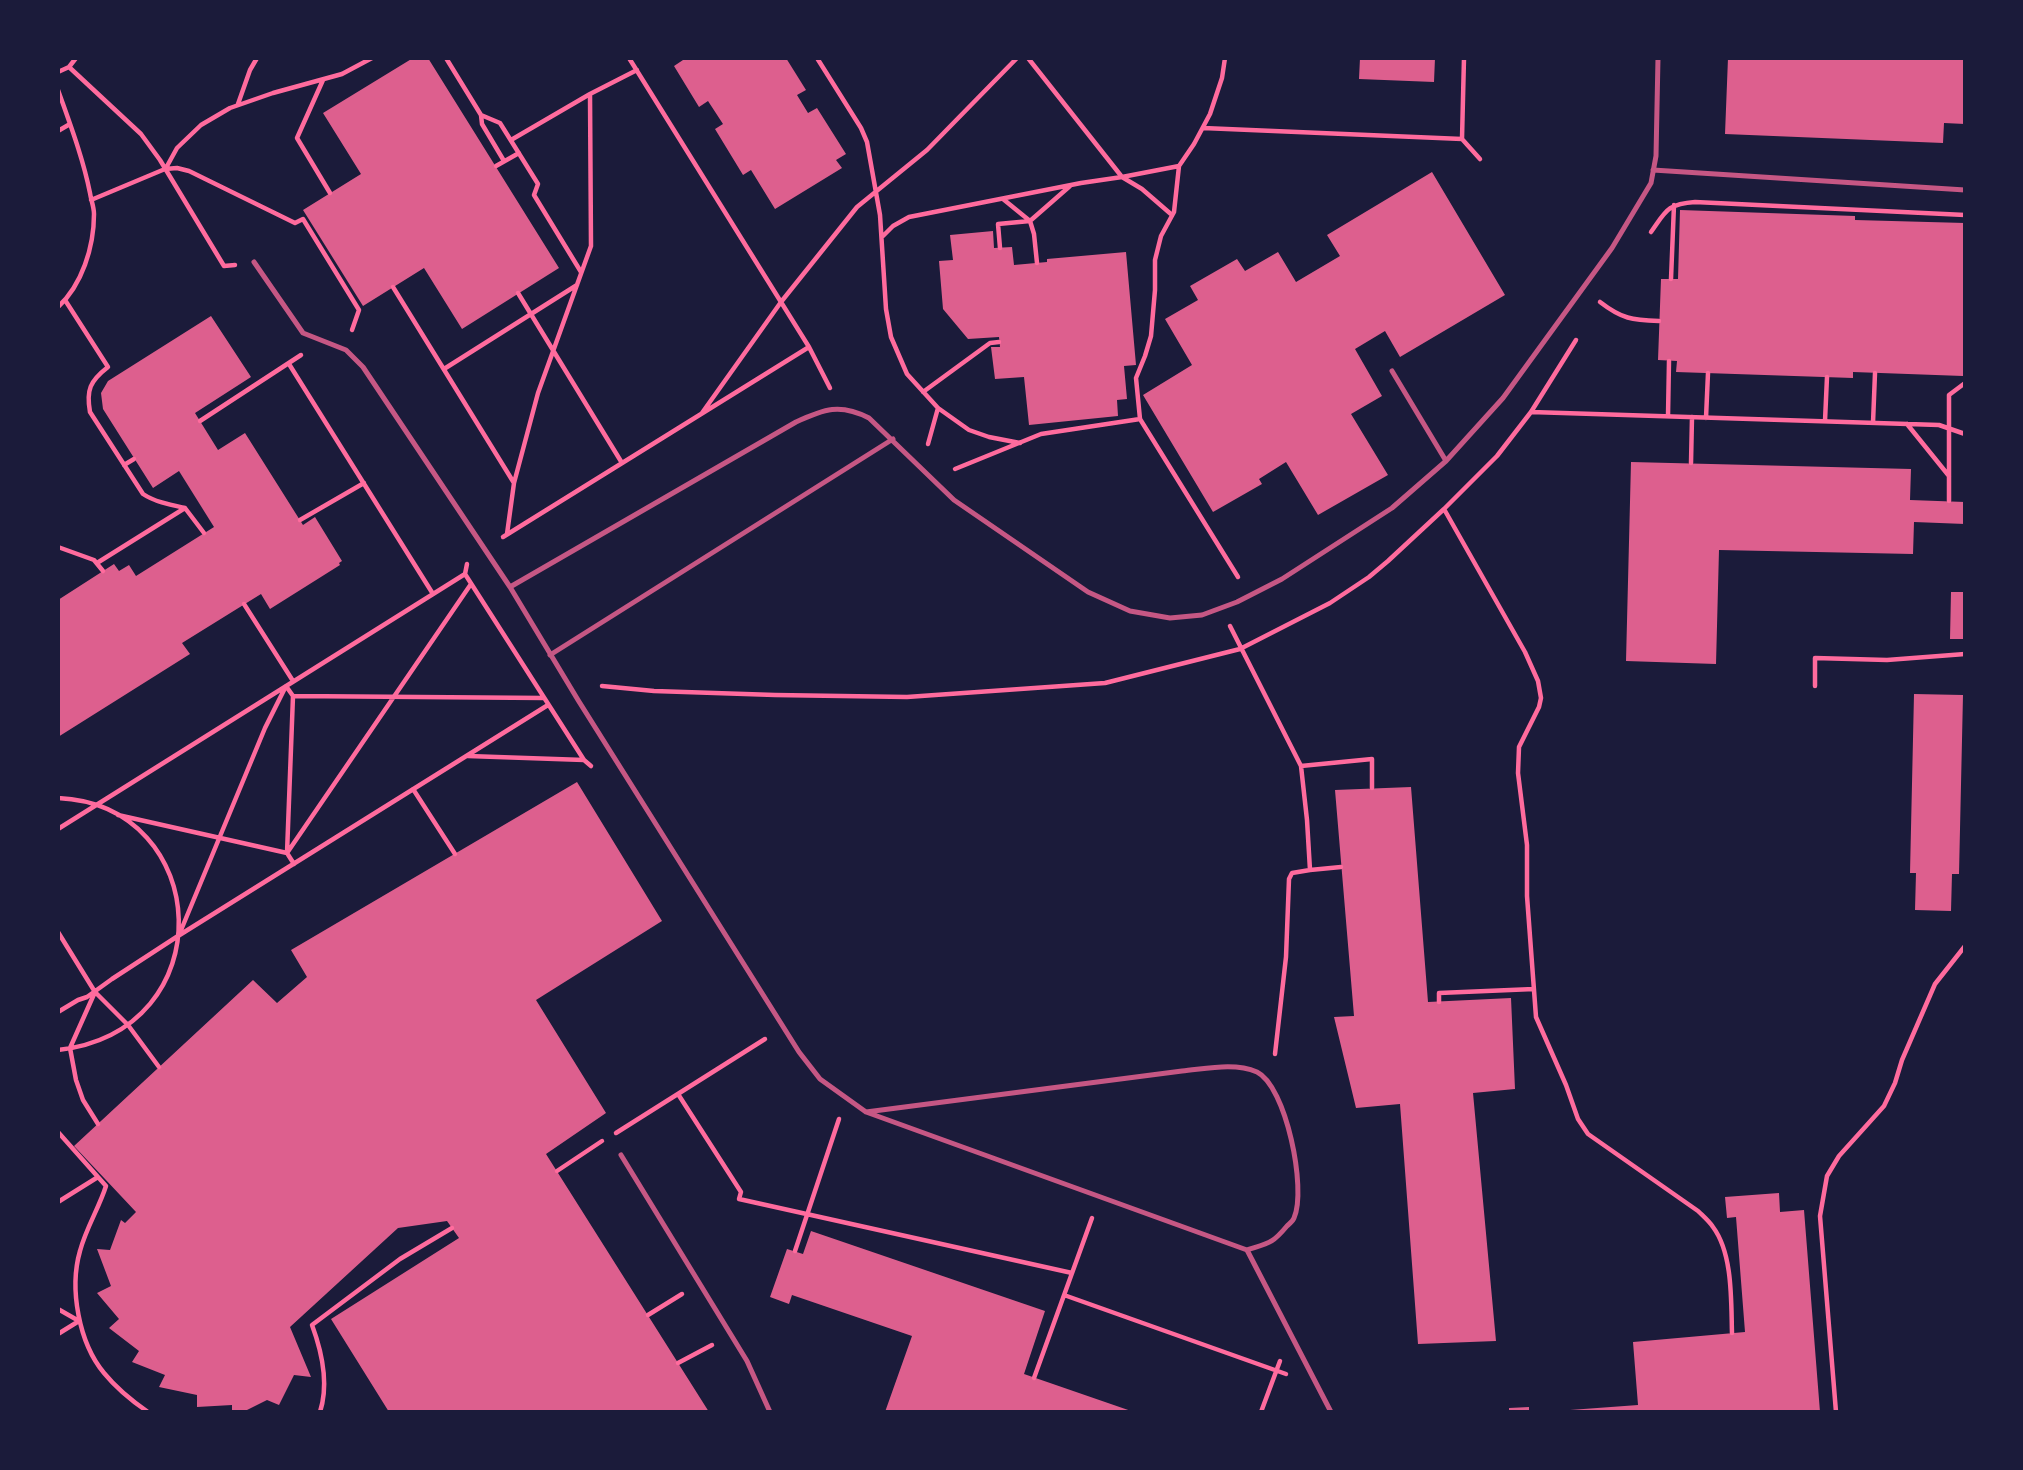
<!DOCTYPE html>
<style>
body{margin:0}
#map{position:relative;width:2023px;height:1470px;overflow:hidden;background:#1b1b3a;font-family:"Roboto Condensed",sans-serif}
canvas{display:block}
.frame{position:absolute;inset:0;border:60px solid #1b1b3a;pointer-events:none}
</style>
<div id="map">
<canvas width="2023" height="1470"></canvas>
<div class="frame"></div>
</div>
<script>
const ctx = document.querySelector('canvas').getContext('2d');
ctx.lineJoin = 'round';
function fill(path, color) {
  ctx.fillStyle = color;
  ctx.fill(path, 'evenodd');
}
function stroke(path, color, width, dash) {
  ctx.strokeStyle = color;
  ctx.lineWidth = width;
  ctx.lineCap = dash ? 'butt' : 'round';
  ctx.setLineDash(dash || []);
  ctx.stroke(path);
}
fill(new Path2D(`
 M 413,58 L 428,58 L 559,268 L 462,329 L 424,268 L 363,306 L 303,210 L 361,174 L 323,113 Z
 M 682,58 L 786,58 L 806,90 L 797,95 L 808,113 L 817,108 L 846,154 L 836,160 L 842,168 L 775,209 L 751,170 L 743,175 L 715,129 L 723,124 L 708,101 L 699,107 L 674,66 L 683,60 Z
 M 1360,58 L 1435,58 L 1434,82 L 1359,79 Z
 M 1728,58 L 1965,58 L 1965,124 L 1944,123 L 1943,143 L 1725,134 Z
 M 1432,172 L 1505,295 L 1400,357 L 1385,331 L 1355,349 L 1382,396 L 1351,414 L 1388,475 L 1318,515 L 1286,462 L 1259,479 L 1262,484 L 1213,512 L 1143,395 L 1192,365 L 1165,319 L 1198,300 L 1190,286 L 1237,259 L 1245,271 L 1278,252 L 1296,282 L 1340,256 L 1327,235 Z
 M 1680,210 L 1855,216 L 1855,220 L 1965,223 L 1963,270 L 1965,270 L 1965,324 L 1963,376 L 1853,372 L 1853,378 L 1676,372 L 1677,361 L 1658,360 L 1661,279 L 1678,279 Z
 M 993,231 L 994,248 L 1012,247 L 1014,265 L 1047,262 L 1047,259 L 1126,252 L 1136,365 L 1124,366 L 1127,399 L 1117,400 L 1118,416 L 1029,425 L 1024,377 L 995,379 L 991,347 L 1000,347 L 999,337 L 968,339 L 943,309 L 939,261 L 953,260 L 950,235 Z
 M 211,316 L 251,377 L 195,413 L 218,450 L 245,433 L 303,525 L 315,517 L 342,561 L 339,563 L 340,565 L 270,609 L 261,594 L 182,643 L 190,654 L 58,737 L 58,600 L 114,564 L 119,571 L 129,565 L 136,576 L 214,527 L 179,471 L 153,488 L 103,409 L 101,393 L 108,381 Z
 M 1631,462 L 1911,469 L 1910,500 L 1965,502 L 1965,524 L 1914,522 L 1913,554 L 1719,550 L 1716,664 L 1626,661 Z
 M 1951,592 L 1965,592 L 1965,639 L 1950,639 Z
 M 1914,694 L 1963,695 L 1959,874 L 1952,874 L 1951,911 L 1915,910 L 1916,873 L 1910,873 Z
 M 577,782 L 662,921 L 536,1000 L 606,1113 L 546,1154 L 709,1412 L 389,1412 L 331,1319 L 459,1238 L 447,1221 L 398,1228 L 290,1327 L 311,1377 L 294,1375 L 279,1405 L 267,1400 L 243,1412 L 232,1412 L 232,1405 L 197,1407 L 197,1395 L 159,1387 L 165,1375 L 132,1362 L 139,1351 L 109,1328 L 119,1319 L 97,1293 L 111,1286 L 97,1249 L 110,1250 L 121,1220 L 125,1223 L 136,1212 L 74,1146 L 253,980 L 277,1003 L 307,977 L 291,950 Z
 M 1411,787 L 1428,1002 L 1511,998 L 1515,1089 L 1473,1093 L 1496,1341 L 1418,1344 L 1400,1104 L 1356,1108 L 1334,1017 L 1354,1016 L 1335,790 Z
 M 1779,1193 L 1780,1212 L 1804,1210 L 1820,1412 L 1570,1412 L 1570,1410 L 1638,1405 L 1633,1342 L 1745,1332 L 1736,1217 L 1727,1218 L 1725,1197 Z
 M 811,1231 L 1045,1311 L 1024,1374 L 1134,1412 L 885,1412 L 912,1336 L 792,1295 L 789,1304 L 770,1297 L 787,1249 L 803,1254 Z
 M 1529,1407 L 1529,1412 L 1509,1412 L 1509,1408 Z`), '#dd5f8e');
stroke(new Path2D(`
 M 446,58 L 481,115 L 500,123 L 538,184 L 534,195 L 581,272
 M 629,58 L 809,347 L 830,388
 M 817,58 L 861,128 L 867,142 L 880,215 L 886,309 L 891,337 L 907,374 L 938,408 L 969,430 L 989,437 L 1020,443
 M 1028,58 L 1122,177 L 1179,166
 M 69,67 L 141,134 L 160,160 L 224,266 L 235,265
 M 58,72 L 69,67 L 76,58
 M 323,80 L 297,138 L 330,193
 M 58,90 C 70,124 83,158 90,193 C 91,200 94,207 94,214 C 94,247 82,285 58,307
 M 238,104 L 250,70 L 257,58
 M 481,115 L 482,124 L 504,161
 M 1203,128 L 1462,139 L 1464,58
 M 58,131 L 70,124
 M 1462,139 L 1480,159
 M 511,140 L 590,94 L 637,70
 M 496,166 L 519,153
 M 166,168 L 177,148 L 201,125 L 230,108 L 273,93 L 342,74 L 372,58
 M 1003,199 L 1030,221 L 1034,234 L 1037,263
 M 91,200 L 165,169 L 177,168 L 189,171 L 295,223 L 303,219 L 359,310 L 352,330
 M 1651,232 C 1666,211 1667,204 1695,202 L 1965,215
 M 883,236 L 893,226 L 909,217 L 1081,183 L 1122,177 L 1142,189 L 1172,215
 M 1000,248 L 998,224 L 1030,221 L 1070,186
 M 1671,279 L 1674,205
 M 393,287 L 514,483 L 507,534
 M 518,293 L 622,463
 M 65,300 L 108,367 C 90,381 86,390 90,412 L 143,494 C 155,502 171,505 185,508 L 204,533
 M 1600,302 C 1622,319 1632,320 1659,321
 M 289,364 L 433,594
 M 444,369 L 577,285
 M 923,392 L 990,343 L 999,342
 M 1531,412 L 1939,425 L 1965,434
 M 702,413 L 781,302 L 857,207 L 927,150 L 1017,58
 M 1668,416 L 1669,361
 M 1706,418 L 1708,373
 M 1140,419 L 1136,378 L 1145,356 L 1151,336 L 1155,290 L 1155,260 L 1161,236 L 1174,212 L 1179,166 L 1194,144 L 1210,114 L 1222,78 L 1225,58
 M 200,421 L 301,355
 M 1825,421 L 1827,377
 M 1873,423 L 1875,373
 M 1907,424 L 1949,476
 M 928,444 L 938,408
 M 1691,463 L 1692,417
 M 124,465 L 134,459
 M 955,469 L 1041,434 L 1140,419 L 1238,577
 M 514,483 L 538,393 L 591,246 L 590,94
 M 1949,501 L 1949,395 L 1965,383
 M 1444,509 L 1525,652 L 1538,681 L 1541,698 L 1539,707 L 1519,747 L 1518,773 L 1527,845 L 1527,896 L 1536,1017 L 1566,1085 L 1578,1119 L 1588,1134 L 1698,1211 C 1703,1216 1709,1221 1713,1227 C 1733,1254 1731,1301 1732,1333
 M 300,520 L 364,483
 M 503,537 L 809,347
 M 58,547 L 94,560 L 103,571
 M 97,563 L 185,508
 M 467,564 L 465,574 L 584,760 L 591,766
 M 244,604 L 293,681
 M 1230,626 L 1301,766
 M 602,686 L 654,691 L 775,695 L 907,697 L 1105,683 L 1240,649 L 1330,603 L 1369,577 L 1388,561 L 1444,509 L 1497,456 L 1531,412 L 1576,340
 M 1815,686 L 1815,658 L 1887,660 L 1965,654
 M 293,696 L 544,698
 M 468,756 L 584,760
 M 413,789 L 455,854
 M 58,798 C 213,805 225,1031 58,1050
 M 118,815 L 287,853 L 471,584
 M 58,829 L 465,574
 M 1310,870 L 1341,867
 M 58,932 L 95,992
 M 179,935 L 265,728 L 286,686 L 293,696 L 287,853 L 294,864
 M 1439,1002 L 1439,993 L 1534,989
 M 58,1012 L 78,1000 L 87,997 L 112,979 L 178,936 L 548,705
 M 1275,1054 L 1286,957 L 1289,879 L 1292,873 L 1310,870 L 1307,820 L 1301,766 L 1372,759 L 1372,788
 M 678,1094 L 741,1192 L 739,1199 L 1072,1273
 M 98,1124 L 83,1100 L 76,1080 L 70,1048 L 95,992 L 128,1025 L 159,1067
 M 58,1132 L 106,1186 C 99,1208 86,1228 80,1251 C 69,1289 79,1343 104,1373 C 117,1389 132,1401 148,1412
 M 616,1133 L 765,1039
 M 557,1171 L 602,1141
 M 58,1202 L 98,1177
 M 795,1251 L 839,1119
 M 1064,1295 L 1286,1374
 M 58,1309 L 79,1321 L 58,1334
 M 648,1315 L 682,1294
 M 678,1363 L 712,1345
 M 1034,1378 L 1092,1218
 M 320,1412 C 329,1384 322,1352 312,1325 L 400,1259 L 452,1228
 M 1261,1412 L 1280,1361
 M 1836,1412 L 1820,1216 L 1827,1176 L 1839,1156 L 1884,1106 L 1895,1083 L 1902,1060 L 1935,984 L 1965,946`), '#ff6b9d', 4.5);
stroke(new Path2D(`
 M 1653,170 L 1965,190
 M 254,262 L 303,333 L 346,350 L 363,367 L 510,587 L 578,700 L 799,1052 L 820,1079 L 866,1112 L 1247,1250 C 1269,1243 1272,1244 1287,1226 C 1290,1223 1293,1221 1294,1218 C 1307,1189 1286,1086 1257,1072 C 1234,1062 1205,1069 1182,1071 L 866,1112
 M 1392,371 L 1446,461
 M 510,587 L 796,422 C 824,409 840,403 869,418 L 954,500 L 1088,592 L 1130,611 L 1170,618 L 1202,615 L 1237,602 L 1282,579 L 1392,508 L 1446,461 L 1503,398 L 1612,248 L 1651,183 L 1656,156 L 1658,58
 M 550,655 L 893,439
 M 621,1155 L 747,1361 L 770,1412
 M 1247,1250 L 1331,1412`), '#c65784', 5);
</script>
